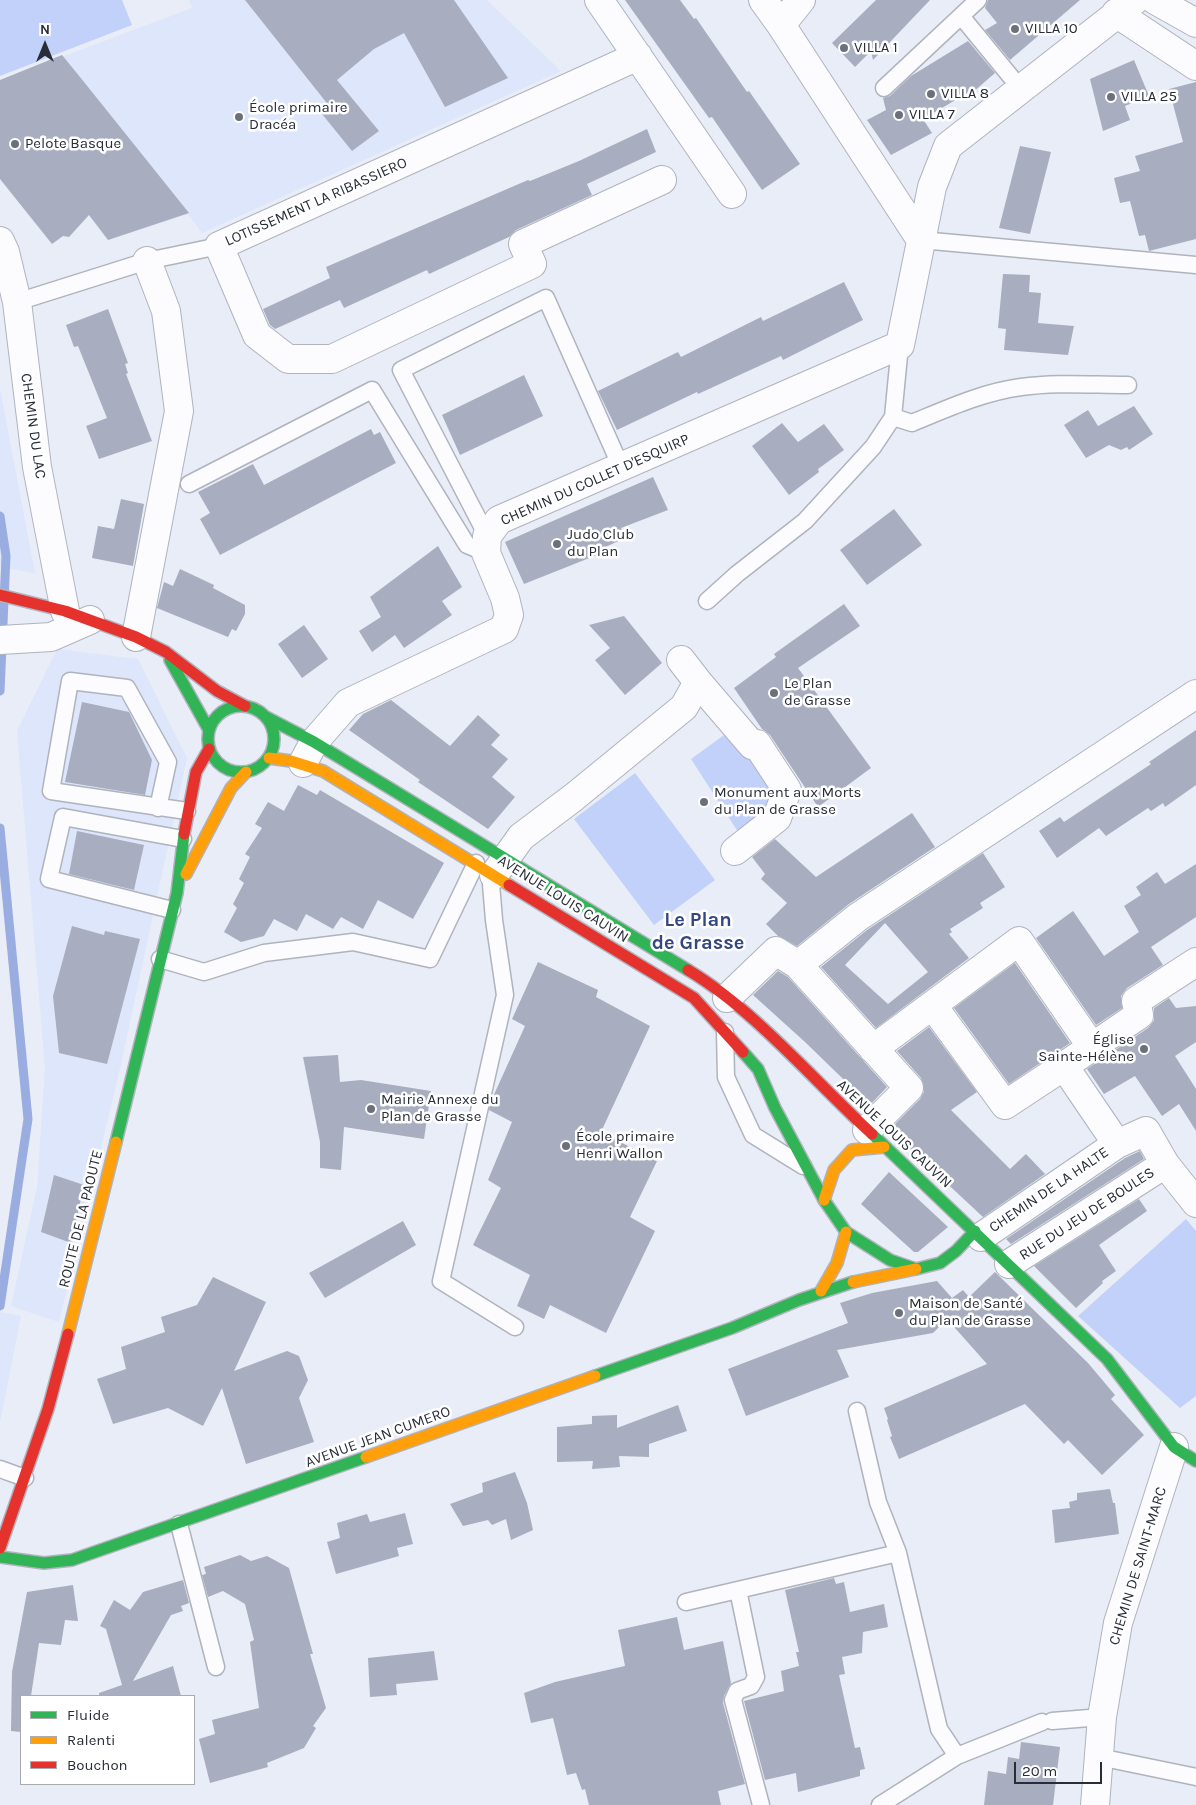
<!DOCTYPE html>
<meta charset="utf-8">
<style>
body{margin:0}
#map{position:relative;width:1196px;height:1805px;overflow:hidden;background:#e9edf7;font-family:Karla,sans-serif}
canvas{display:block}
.legend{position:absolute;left:20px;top:1695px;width:175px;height:90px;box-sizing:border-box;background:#fff;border:1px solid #a9abaf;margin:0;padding:6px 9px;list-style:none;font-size:15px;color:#282d38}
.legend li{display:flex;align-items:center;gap:10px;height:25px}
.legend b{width:25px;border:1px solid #a9abaf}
.north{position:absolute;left:20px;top:20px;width:50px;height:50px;-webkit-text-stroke:4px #fff;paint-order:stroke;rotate:0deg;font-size:14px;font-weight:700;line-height:20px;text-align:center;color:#282d38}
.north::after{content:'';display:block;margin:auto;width:18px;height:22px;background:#282d38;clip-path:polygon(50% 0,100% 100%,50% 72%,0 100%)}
.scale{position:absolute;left:1014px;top:1762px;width:88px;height:22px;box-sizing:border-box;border:2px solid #282d38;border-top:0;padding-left:6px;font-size:15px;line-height:18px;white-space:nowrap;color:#282d38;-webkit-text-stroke:4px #fff;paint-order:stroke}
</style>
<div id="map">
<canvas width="1196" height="1805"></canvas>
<ul class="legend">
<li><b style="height:6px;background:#30b455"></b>Fluide</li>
<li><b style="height:6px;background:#ff9f0a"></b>Ralenti</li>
<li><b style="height:6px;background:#e5322d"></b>Bouchon</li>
</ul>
<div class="north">N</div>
<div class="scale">20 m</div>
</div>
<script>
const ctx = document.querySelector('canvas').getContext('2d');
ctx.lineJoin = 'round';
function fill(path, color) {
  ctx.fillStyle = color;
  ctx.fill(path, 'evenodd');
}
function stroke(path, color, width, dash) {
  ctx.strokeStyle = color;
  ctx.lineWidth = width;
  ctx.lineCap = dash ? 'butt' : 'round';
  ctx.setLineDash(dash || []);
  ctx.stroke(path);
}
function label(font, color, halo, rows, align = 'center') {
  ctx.font = font + ' Karla,sans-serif';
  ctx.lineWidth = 5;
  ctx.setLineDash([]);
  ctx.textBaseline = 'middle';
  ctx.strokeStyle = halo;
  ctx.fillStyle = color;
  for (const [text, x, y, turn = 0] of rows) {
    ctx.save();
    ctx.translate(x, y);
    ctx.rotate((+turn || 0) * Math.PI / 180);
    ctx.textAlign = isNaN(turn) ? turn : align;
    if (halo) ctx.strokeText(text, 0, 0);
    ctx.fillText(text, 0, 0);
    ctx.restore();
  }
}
fill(new Path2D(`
 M 189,0 L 487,0 L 561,71 L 202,233 L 188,214 L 108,240 L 0,94 L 0,80 L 192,8 Z
 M 0,389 L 35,573 L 0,567 Z
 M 57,649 L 138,659 L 187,758 L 119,1073 L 59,1322 L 11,1306 L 37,1187 L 45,1068 L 17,731 Z
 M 0,1312 L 21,1316 L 0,1423 Z`), '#dde6fb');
fill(new Path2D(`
 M 0,0 L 122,0 L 132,25 L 0,76 Z
 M 731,730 L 772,793 L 772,818 L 742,838 L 691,759 Z
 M 635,773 L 715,880 L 654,925 L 574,819 Z
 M 1186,1219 L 1196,1231 L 1196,1396 L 1180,1408 L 1078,1316 Z`), '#c1d1f9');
stroke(new Path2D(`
 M 0,516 L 6,556 L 0,691
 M 0,828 L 28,1119 L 0,1306`), '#9aade1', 9);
fill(new Path2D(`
 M 245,0 L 454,0 L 508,78 L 445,107 L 404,33 L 374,49 L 337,80 L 379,131 L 352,151 L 318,109 L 326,102 Z
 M 625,0 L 680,0 L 694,19 L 696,18 L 747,92 L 749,91 L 800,164 L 762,190 L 712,117 L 709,118 Z
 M 876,0 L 930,0 L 873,60 L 871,51 L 855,67 L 832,43 Z
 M 988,0 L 1080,0 L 1010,60 L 985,30 L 997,23 L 985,8 Z
 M 968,41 L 995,73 L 972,93 L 971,91 L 923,119 L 932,133 L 891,155 L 867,120 L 886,110 L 883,98 L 890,96 L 911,76 Z
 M 62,55 L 80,77 L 189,213 L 108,240 L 89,215 L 69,237 L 63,236 L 52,244 L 0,179 L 0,80 Z
 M 1134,60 L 1149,96 L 1125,106 L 1130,120 L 1103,131 L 1090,79 Z
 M 1196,82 L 1196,239 L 1149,251 L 1145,235 L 1139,236 L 1130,201 L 1120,203 L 1114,178 L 1140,171 L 1135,156 L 1183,142 L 1169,89 Z
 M 647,129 L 656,152 L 587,184 L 592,195 L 516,230 L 509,237 L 429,274 L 427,270 L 344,308 L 340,300 L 275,329 L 270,325 L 263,309 L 330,278 L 326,267 L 528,180 L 530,181 L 579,161 Z
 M 1020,146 L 1051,152 L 1030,234 L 999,228 Z
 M 1003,274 L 1030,275 L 1029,292 L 1041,293 L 1038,323 L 1074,326 L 1068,355 L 1004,350 L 1006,329 L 998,328 Z
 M 844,282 L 863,320 L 783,360 L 781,356 L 698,394 L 697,392 L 617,430 L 598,391 L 678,352 L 681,357 L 761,317 L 763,321 Z
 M 108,309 L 128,363 L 125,364 L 128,373 L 126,374 L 152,441 L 99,459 L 86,426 L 107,418 L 78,346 L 74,347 L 66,325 Z
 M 524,375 L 543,416 L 460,455 L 442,415 Z
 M 1134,406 L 1153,434 L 1129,450 L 1127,447 L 1121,450 L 1109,445 L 1086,458 L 1064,425 L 1088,410 L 1098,426 Z
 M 782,423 L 798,442 L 824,424 L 844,450 L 818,469 L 819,472 L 789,495 L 752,446 Z
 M 371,429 L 374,435 L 380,432 L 396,463 L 220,555 L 200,519 L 210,513 L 198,492 L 253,464 L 264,485 Z
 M 653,477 L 668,510 L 621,528 L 625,538 L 601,549 L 602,553 L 524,584 L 505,542 Z
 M 121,499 L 144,504 L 133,566 L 92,558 L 98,526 L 114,529 Z
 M 894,509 L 922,545 L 867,585 L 840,550 Z
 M 438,546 L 462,587 L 442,601 L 452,615 L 404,648 L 395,635 L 372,652 L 359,631 L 381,617 L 370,597 Z
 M 180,569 L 214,585 L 213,588 L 245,605 L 245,614 L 236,631 L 232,629 L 228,637 L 157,608 L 164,582 L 173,586 Z
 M 844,604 L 860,626 L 798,668 L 871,768 L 818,807 L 770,735 L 762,729 L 734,688 L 776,657 L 774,654 Z
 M 624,616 L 662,663 L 625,695 L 595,660 L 610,648 L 589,625 Z
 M 304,625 L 328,659 L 302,678 L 278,644 Z
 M 391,700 L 450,746 L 478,715 L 500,735 L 491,745 L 508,759 L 492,777 L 515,797 L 488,829 L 418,782 L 420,780 L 349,730 L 363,714 Z
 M 82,702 L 129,712 L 152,760 L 145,795 L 65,782 Z
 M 1196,730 L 1196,785 L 1165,807 L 1163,803 L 1151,811 L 1148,808 L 1106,836 L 1099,828 L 1057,858 L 1039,831 L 1060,817 L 1064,822 L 1151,764 L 1149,762 Z
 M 298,785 L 317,795 L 320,790 L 444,863 L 413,919 L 378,900 L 363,929 L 341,917 L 333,929 L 306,914 L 297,931 L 274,919 L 264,936 L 241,942 L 224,932 L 237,908 L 233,904 L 244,883 L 239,879 L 250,857 L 245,854 L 262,828 L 255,824 L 268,802 L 284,811 Z
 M 912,813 L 935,847 L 849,904 L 797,946 L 778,936 L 766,924 L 787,903 L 761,879 L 765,874 L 752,857 L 775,839 L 816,877 Z
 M 77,831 L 144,845 L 134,890 L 69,874 Z
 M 983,853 L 1005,887 L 980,903 L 983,908 L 950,929 L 952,932 L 949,934 L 969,958 L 876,1028 L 821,967 L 867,930 ZM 885,923 L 928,972 L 888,1004 L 845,965 Z
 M 1196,864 L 1196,917 L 1151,947 L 1163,965 L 1127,988 L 1121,996 L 1122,1008 L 1096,1025 L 1036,938 L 1073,911 L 1104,956 L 1139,932 L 1124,906 L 1141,895 L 1136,887 L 1157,872 L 1165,884 Z
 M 72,926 L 104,935 L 105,931 L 140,939 L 107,1064 L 59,1053 L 53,996 Z
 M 538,962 L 598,990 L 596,997 L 650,1026 L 601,1132 L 657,1161 L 630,1217 L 655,1231 L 606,1333 L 550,1305 L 544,1319 L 517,1306 L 530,1275 L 473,1245 L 501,1188 L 488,1180 L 512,1122 L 489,1110 L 492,1099 L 525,1026 L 512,1019 Z
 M 1015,963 L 1070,1043 L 1009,1084 L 954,1008 Z
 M 778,971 L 788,977 L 887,1087 L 870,1105 L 805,1042 L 753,995 Z
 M 1169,998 L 1176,1008 L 1196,1006 L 1196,1042 L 1175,1056 L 1196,1089 L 1196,1131 L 1179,1104 L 1162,1116 L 1135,1076 L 1104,1094 L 1087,1069 L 1148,1028 L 1154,1020 L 1154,1008 Z
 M 929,1027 L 977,1092 L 951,1110 L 1010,1169 L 1026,1154 L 1045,1174 L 983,1217 L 910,1149 L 891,1128 L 920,1099 L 924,1092 L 921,1078 L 897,1051 Z
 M 338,1055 L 340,1082 L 361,1080 L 431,1091 L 424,1139 L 344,1127 L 341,1170 L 320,1168 L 320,1142 L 303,1057 Z
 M 1140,1151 L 1144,1159 L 1011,1244 L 1006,1239 L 1125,1158 Z
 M 889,1172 L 948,1227 L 918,1252 L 914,1252 L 861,1204 Z
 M 54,1175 L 84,1185 L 71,1243 L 41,1232 Z
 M 1139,1199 L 1147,1211 L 1099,1245 L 1116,1271 L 1102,1281 L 1103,1283 L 1076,1308 L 1034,1266 Z
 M 403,1221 L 416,1245 L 325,1298 L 309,1273 Z
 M 995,1272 L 1088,1363 L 1115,1395 L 1111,1399 L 1144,1435 L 1102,1475 L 1068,1440 L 1064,1444 L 1025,1404 L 899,1459 L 890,1437 L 892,1436 L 887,1420 L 888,1419 L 884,1408 L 987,1364 L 947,1319 L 933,1333 L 837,1350 L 849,1377 L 746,1416 L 728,1369 L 848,1323 L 840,1303 L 872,1293 L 937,1281 L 952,1298 L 963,1290 L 969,1297 Z
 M 213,1277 L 266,1302 L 234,1371 L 287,1351 L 299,1356 L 308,1380 L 299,1398 L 314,1442 L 246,1464 L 222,1388 L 203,1426 L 168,1408 L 113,1424 L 97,1379 L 126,1369 L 121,1347 L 165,1332 L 161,1317 L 197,1305 Z
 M 678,1405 L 687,1431 L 649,1444 L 649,1457 L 619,1456 L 620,1467 L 592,1469 L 593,1461 L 557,1462 L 557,1427 L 592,1424 L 592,1416 L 617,1415 L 617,1428 Z
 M 515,1472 L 527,1503 L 533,1530 L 511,1540 L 506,1519 L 492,1525 L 488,1520 L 463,1526 L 450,1504 L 483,1492 L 482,1483 Z
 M 1110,1489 L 1113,1503 L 1115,1503 L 1119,1534 L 1055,1543 L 1052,1510 L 1070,1508 L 1069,1502 L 1077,1500 L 1077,1493 Z
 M 405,1513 L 413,1544 L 397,1548 L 399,1556 L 336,1574 L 327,1542 L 340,1538 L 337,1523 L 367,1514 L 370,1522 Z
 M 240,1555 L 251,1561 L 267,1556 L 289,1568 L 313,1654 L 310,1654 L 326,1708 L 313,1726 L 316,1728 L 304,1748 L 267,1763 L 268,1767 L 210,1783 L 199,1739 L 215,1734 L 212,1720 L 259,1708 L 250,1642 L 254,1640 L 245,1604 L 223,1591 L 208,1597 L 202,1575 L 206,1574 L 204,1567 Z
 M 834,1578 L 836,1584 L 844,1582 L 850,1612 L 884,1604 L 888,1627 L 863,1632 L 862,1653 L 842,1657 L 845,1674 L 839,1675 L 855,1748 L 860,1747 L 865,1769 L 860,1770 L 860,1776 L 798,1792 L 796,1773 L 765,1780 L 744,1701 L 784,1691 L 781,1671 L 799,1666 L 796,1652 L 799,1652 L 785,1590 Z
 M 183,1580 L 189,1603 L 181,1606 L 183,1611 L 171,1615 L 133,1681 L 173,1666 L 181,1696 L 99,1696 L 99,1693 L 122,1685 L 106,1629 L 100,1626 L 114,1600 L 130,1610 L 143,1592 Z
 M 73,1585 L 78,1621 L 65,1620 L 61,1645 L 39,1643 L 31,1696 L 21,1696 L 21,1732 L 11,1731 L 12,1672 L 27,1592 Z
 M 677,1617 L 684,1650 L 723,1641 L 731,1683 L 724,1696 L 723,1703 L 745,1784 L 718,1791 L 721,1805 L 589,1805 L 585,1789 L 582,1790 L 576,1773 L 567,1775 L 553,1718 L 531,1723 L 524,1693 L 555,1682 L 625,1666 L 618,1630 Z
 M 434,1651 L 438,1680 L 396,1684 L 397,1695 L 370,1697 L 368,1658 Z
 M 1021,1742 L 1060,1747 L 1053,1805 L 984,1805 L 988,1771 L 1006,1774 L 1008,1757 L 1019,1759 Z`), '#a8aebf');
const lane = new Path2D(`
 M 961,16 L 1020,88
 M 884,88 L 978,0
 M 921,240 L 1196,265
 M 17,302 L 147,261 L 219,246
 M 893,417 L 912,423 C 946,409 983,392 1021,387 C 1056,382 1092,385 1128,385
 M 189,484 L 372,390 L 467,545 L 486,553
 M 487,536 L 401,370 L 546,298 L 621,467
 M 707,601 L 737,574 L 805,521 L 873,447 L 893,417 L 900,345
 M 158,808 L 168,762 L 127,688 L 70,681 L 51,791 L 187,811
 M 490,872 L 494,920 L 505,995 L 441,1281 L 515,1327
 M 172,910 L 49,879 L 63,817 L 183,839
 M 160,959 L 204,972 L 264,953 L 353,942 L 430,959 L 476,863
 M 725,1032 L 726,1077 L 753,1135 L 803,1166
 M 857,1411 L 878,1502 L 898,1553 L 939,1729 L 957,1756
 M 0,1469 L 25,1478
 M 179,1524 L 216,1667
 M 738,1590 L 756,1677 L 751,1686 L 737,1691 L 733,1700 L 761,1805
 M 686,1602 L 898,1553
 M 1052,1721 L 1102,1717
 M 1099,1757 L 1196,1777
 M 880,1805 L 957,1756 L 1042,1722`);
const street = new Path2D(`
 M 599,0 L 732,194
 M 763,0 L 781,25 L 801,0
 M 1155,0 L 1196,23
 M 1116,13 L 1196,66
 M 781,25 L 921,240
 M 638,56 L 219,246 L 257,335 L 288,359 L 332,359 L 532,264 L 523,244 L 662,180
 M 0,241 L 5,252 L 17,302 L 37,467 L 65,611
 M 136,637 L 179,411 L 166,311 L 147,261
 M 0,640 L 51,637 L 90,620
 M 698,682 L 752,745 L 757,744 L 787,790 L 777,818 L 735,851
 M 303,763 L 314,742 L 348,703 L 504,629 L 509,615 L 505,598 L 486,553 L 487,536 L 499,520 L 900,345 L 932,187 L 948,146 L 1135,0
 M 494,875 L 521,837 L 574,797 L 684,707 L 698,682 L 681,660
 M 798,965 L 858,917 L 1196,694
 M 727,998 L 776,951 L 798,965 L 909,1088 L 867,1130
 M 933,1006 L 1005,1105 L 1064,1066
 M 873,1049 L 1019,941 L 1092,1047
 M 1117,1144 L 1146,1131 L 1165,1164 L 1196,1203
 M 981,1237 L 1117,1144 L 1064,1066 L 1139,1015 L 1136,1001 L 1196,962
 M 1009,1264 L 1165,1164
 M 1095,1805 L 1102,1717 L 1118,1623 L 1174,1447`);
const fast = new Path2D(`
 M 170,660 L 209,730
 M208 739a33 33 0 1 1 66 0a33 33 0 1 1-66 0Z
 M 266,717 L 314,742 L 688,970
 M 743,1052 L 758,1069 L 775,1108 L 824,1200 L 846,1232 L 890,1260 L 916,1269 L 940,1263 L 956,1251 L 975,1231
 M 872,1134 L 1107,1359 L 1174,1447 L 1196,1461
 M 116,1142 L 177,893 L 184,834
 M 595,1376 L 732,1328 L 799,1300 L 853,1282
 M 0,1557 L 44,1563 L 72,1560 L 366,1457`);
const slow = new Path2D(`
 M 269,758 L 291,761 L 323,771 L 509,885
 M 186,874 L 231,788 L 246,772
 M 824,1200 L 834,1170 L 852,1150 L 884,1147
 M 853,1282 L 916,1269
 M 821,1291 L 837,1263 L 846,1232
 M 68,1334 L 116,1142
 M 366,1457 L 595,1376`);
const jam = new Path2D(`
 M 0,595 L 65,611 L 136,637 L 166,652 L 217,691 L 245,706
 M 184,834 L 196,772 L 209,749
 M 509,885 L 694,998 L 743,1052
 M 688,970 C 755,1010 814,1081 872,1134
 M 0,1548 L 48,1409 L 68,1334`);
stroke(lane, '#afb3bd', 19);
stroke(street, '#afb3bd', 30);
stroke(fast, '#afb3bd', 14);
stroke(slow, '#afb3bd', 14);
stroke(jam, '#afb3bd', 14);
stroke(lane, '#fcfcfe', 16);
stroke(street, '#fcfcfe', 28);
stroke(fast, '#30b455', 11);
stroke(slow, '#ff9f0a', 11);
stroke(jam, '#e5322d', 11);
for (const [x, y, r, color] of [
 [1015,29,5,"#6c707b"],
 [844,48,5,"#6c707b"],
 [931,94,5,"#6c707b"],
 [1111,97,5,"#6c707b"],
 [899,115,5,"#6c707b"],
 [239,117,5,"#6c707b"],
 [15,144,5,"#6c707b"],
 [557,544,5,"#6c707b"],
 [774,693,5,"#6c707b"],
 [704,802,5,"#6c707b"],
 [1144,1049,5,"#6c707b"],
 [371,1109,5,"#6c707b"],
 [566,1146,5,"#6c707b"],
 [899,1313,5,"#6c707b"]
]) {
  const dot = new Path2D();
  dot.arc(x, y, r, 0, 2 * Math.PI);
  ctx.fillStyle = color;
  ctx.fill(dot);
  stroke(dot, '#fff', 2);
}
label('15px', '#282d38', '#fff', [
 ["VILLA 10",1025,29],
 ["VILLA 1",854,48],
 ["VILLA 8",941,94],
 ["VILLA 25",1121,97],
 ["École primaire",249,108],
 ["Dracéa",249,125],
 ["VILLA 7",909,115],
 ["Pelote Basque",25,144],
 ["Judo Club",567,535],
 ["du Plan",567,552],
 ["Le Plan",784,684],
 ["de Grasse",784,701],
 ["Monument aux Morts",714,793],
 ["du Plan de Grasse",714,810],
 ["Église",1134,1040,"right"],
 ["Sainte-Hélène",1134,1057,"right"],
 ["Mairie Annexe du",381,1100],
 ["Plan de Grasse",381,1117],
 ["École primaire",576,1137],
 ["Henri Wallon",576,1154],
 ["Maison de Santé",909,1304],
 ["du Plan de Grasse",909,1321]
], 'left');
label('15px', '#282d38', '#fff', [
 ["LOTISSEMENT LA RIBASSIERO",316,202,-24],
 ["CHEMIN DU LAC",33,426,82],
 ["CHEMIN DU COLLET D'ESQUIRP",595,480,-24],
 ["AVENUE LOUIS CAUVIN",563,899,32],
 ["AVENUE LOUIS CAUVIN",894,1134,43],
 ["CHEMIN DE LA HALTE",1049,1190,-34],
 ["RUE DU JEU DE BOULES",1087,1214,-33],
 ["ROUTE DE LA PAOUTE",81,1219,-76],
 ["AVENUE JEAN CUMERO",378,1437,-20],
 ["CHEMIN DE SAINT-MARC",1138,1566,-73]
]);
label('bold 20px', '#344781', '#fff', [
 ["Le Plan",698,920],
 ["de Grasse",698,943]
]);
</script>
